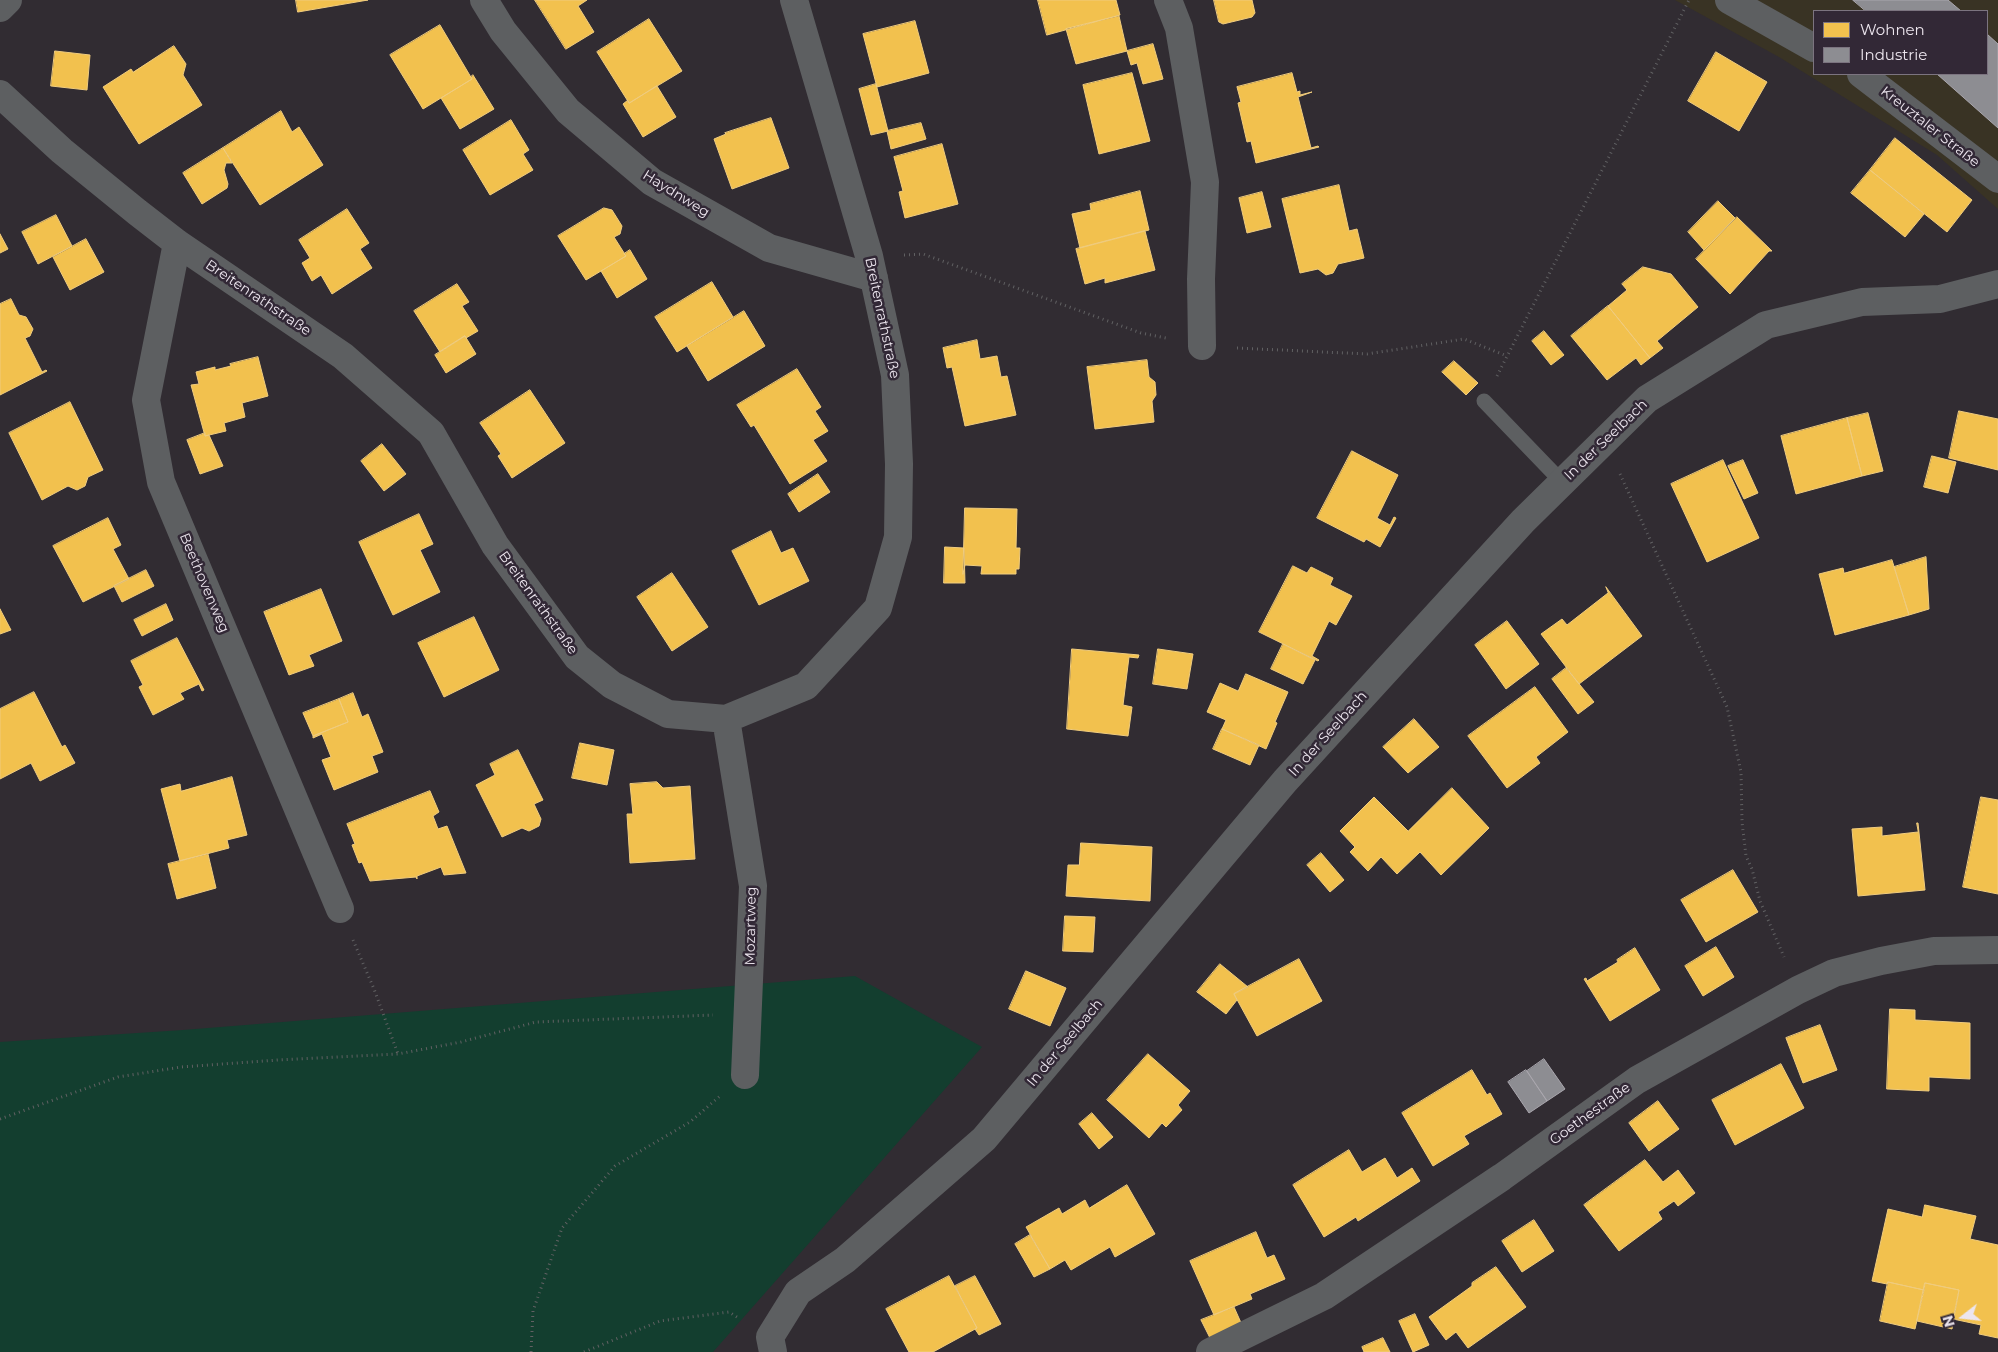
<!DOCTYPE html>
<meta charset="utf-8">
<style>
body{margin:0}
#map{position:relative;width:1998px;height:1352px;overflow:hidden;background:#312c32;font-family:Montserrat,sans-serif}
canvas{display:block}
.legend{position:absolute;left:1813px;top:10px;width:175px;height:65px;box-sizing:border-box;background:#322836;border:1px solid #7c7480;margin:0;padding:6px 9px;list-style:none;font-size:15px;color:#ece5ee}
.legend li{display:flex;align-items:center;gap:10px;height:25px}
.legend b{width:25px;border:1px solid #7c7480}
.north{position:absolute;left:1938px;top:1292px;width:50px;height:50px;-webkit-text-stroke:4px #322836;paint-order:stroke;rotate:254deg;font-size:14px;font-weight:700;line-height:20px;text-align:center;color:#ece5ee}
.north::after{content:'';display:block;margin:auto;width:18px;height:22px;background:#ece5ee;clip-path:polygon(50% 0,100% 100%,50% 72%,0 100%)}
</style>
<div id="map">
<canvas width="1998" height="1352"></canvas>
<ul class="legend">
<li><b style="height:14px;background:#f2c14e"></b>Wohnen</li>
<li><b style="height:14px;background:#8d8d92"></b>Industrie</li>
</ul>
<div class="north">N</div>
</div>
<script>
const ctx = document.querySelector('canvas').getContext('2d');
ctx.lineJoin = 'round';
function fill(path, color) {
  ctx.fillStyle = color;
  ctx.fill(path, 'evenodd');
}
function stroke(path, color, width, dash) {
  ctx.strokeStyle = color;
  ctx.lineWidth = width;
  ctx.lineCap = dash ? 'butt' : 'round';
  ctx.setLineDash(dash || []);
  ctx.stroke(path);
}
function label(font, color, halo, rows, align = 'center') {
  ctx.font = font + ' Montserrat,sans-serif';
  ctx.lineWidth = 5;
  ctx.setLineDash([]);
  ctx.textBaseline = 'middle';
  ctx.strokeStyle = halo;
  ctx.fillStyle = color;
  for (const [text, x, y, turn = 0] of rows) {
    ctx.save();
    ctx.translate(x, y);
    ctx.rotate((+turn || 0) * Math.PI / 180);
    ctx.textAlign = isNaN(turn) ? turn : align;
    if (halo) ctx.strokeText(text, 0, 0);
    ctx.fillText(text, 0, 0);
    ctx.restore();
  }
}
fill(new Path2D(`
 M 1675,0 L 1998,0 L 1998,209 L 1937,155 L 1779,57 ZM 1814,11 L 1987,11 L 1987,74 L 1814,74 Z`), '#393324');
fill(new Path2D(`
 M 855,976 L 982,1047 L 713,1352 L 0,1352 L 0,1042 L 183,1030 Z`), '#133e2f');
const homes = new Path2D(`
 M 296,0 L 368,0 L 298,12 Z
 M 535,0 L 587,0 L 578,6 L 594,32 L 566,49 Z
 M 1038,0 L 1116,0 L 1120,15 L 1047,35 Z
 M 1214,0 L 1252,0 L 1255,13 L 1252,17 L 1223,24 L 1219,22 Z
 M 1119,16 L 1127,51 L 1076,64 L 1066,29 Z
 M 649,19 L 682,71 L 629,103 L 597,52 Z
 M 915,21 L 929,73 L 877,87 L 863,34 Z
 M 440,25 L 472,79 L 423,109 L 390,55 Z
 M 1153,44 L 1163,79 L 1143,84 L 1137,63 L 1131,65 L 1127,51 Z
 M 174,46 L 186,64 L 183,75 L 202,105 L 139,144 L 103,87 L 131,69 L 133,72 Z
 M 55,51 L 90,55 L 87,90 L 51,86 Z
 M 1716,52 L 1767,82 L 1739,131 L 1688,101 Z
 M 1132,73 L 1150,141 L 1099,154 L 1083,85 Z
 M 1292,73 L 1297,92 L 1300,91 L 1300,95 L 1312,92 L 1298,97 L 1311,148 L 1318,146 L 1319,147 L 1256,163 L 1251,141 L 1247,142 L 1238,103 L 1241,102 L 1237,87 Z
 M 473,75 L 494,109 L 460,129 L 441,98 L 472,79 L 471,77 Z
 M 876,84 L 888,131 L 871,135 L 859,89 Z
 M 657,86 L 676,117 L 643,137 L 623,104 L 628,100 L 629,103 Z
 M 281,111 L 292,132 L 299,127 L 323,165 L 260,205 L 223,148 Z
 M 771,118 L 789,168 L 732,189 L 714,139 L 726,134 L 725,133 Z
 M 511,120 L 529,150 L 523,154 L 533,170 L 490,195 L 463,150 Z
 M 921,123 L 926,139 L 891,149 L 887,131 Z
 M 1895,138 L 1972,200 L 1947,232 L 1870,170 Z
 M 942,144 L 958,204 L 905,218 L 899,192 L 903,191 L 894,157 Z
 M 223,148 L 232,163 L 226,163 L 224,170 L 228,184 L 227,188 L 202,204 L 183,173 Z
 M 1870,170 L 1924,214 L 1905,237 L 1851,193 Z
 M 1339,185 L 1349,231 L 1357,229 L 1364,258 L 1338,264 L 1333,273 L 1326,275 L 1318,269 L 1300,273 L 1282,199 Z
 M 1140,191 L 1149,230 L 1080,248 L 1072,214 L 1091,210 L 1090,204 Z
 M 1262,192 L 1271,227 L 1247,233 L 1239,198 Z
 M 1718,201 L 1735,218 L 1704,250 L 1688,232 Z
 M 604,208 L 612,210 L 622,226 L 620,234 L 614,237 L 626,256 L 586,280 L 558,236 Z
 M 347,209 L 369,243 L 360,249 L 372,268 L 332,294 L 321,275 L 312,281 L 302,263 L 310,258 L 299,240 Z
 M 56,215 L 72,246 L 38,264 L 22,232 Z
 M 1737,217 L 1772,251 L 1769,251 L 1730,294 L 1696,259 Z
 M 1145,231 L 1155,270 L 1105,283 L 1105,278 L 1085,284 L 1076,249 Z
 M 0,234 L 8,249 L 0,253 Z
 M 86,239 L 104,272 L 70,290 L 53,257 Z
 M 630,250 L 647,279 L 617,298 L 601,271 L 626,256 L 624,254 Z
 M 1643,267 L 1671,274 L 1698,307 L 1657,341 L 1663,348 L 1650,358 L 1608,306 L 1627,290 L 1622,284 Z
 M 712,282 L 733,317 L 677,352 L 655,317 Z
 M 457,284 L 469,302 L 462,306 L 478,331 L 466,338 L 465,336 L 440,352 L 414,311 Z
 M 11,299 L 19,315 L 26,317 L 33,329 L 30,336 L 25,338 L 42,372 L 46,370 L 47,371 L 0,395 L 0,304 Z
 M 1608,306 L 1650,358 L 1641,365 L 1636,358 L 1607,380 L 1571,336 Z
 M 744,311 L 765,346 L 708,381 L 687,346 Z
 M 1544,331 L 1564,355 L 1551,365 L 1532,341 Z
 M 465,336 L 476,354 L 446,373 L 435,355 Z
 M 977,340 L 980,359 L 997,356 L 1001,377 L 1007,376 L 1016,415 L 965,426 L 952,367 L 947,368 L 943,348 Z
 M 258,357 L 268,396 L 242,403 L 245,417 L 224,423 L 226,431 L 205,436 L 191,385 L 199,384 L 196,372 L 215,367 L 215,370 L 231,366 L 230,364 Z
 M 1147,360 L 1149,377 L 1155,382 L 1156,395 L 1152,401 L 1154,422 L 1095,429 L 1087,367 Z
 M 1454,361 L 1478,383 L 1466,395 L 1442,372 Z
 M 797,369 L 821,407 L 815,411 L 828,431 L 813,440 L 827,461 L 790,484 L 754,425 L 751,427 L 737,405 Z
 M 530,390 L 565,443 L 512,478 L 498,456 L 501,454 L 480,423 Z
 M 70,402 L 103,470 L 88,477 L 85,486 L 77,490 L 68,486 L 42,500 L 9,433 Z
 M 1959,411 L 1998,419 L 1998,470 L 1949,458 Z
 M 1868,413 L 1883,471 L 1862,476 L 1847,418 Z
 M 1847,418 L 1862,476 L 1796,494 L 1781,436 Z
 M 205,433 L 205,436 L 209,435 L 223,466 L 200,474 L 187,440 Z
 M 382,444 L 406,474 L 384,491 L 361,461 Z
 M 1352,451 L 1398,475 L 1377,518 L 1390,525 L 1394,517 L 1396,518 L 1380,547 L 1366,539 L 1364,542 L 1317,518 Z
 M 1932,456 L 1956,462 L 1948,493 L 1924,487 Z
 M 1723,460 L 1759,538 L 1707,562 L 1671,484 Z
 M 1743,460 L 1758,493 L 1744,499 L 1728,466 Z
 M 818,474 L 830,492 L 799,512 L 788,494 Z
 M 965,508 L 1017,509 L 1016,548 L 1020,548 L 1019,569 L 1016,569 L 1016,574 L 981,574 L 982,566 L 965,565 L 963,574 Z
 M 419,514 L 433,544 L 420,550 L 440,592 L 393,615 L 359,542 Z
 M 108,518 L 121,545 L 113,549 L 129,579 L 83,602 L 53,546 Z
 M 771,531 L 781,553 L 793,548 L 809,581 L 759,605 L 732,551 Z
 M 945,547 L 964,548 L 965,583 L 944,583 Z
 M 1926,557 L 1929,609 L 1909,615 L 1894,567 Z
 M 1892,560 L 1909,615 L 1835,635 L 1819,574 L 1843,568 L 1844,573 Z
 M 1293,566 L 1307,573 L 1311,567 L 1333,578 L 1330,585 L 1352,596 L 1336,625 L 1329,621 L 1312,656 L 1319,660 L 1318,661 L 1259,632 Z
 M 146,570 L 154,586 L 122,602 L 114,586 Z
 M 672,573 L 708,627 L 672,651 L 637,597 Z
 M 1606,587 L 1642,636 L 1579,684 L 1541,634 L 1562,619 L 1567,625 L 1608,593 Z
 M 321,589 L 342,641 L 309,655 L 314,666 L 289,675 L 264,612 Z
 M 166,604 L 173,620 L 142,636 L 134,620 Z
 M 0,609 L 11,630 L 0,634 Z
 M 474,617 L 499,670 L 444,697 L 418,643 Z
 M 1507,621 L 1539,664 L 1506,689 L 1475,645 Z
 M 177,638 L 204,690 L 202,691 L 199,684 L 180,693 L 184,699 L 153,715 L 139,687 L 143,685 L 131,661 Z
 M 1283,644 L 1315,660 L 1303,684 L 1271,669 Z
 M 1072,649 L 1139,655 L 1138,658 L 1129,657 L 1123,705 L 1132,707 L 1128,736 L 1067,729 Z
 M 1158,649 L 1193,654 L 1187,689 L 1153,684 Z
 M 1566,668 L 1594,702 L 1578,714 L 1552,679 Z
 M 1246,674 L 1288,692 L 1275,722 L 1277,723 L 1266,749 L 1222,729 L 1226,720 L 1207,712 L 1220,683 L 1238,691 Z
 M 1535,687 L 1568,732 L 1536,757 L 1540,763 L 1507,788 L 1468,736 Z
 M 34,692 L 62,747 L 65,745 L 75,763 L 40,781 L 31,763 L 0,779 L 0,709 Z
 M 353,693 L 362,717 L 368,714 L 383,752 L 372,756 L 378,772 L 334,790 L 322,760 L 331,757 L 322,734 L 313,738 L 313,736 L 348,722 L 339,699 Z
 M 339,699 L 348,722 L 313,736 L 303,713 Z
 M 1414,719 L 1439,747 L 1408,773 L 1383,747 Z
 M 1222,729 L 1259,745 L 1250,765 L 1213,749 Z
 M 580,743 L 614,750 L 607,785 L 572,778 Z
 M 518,750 L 543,800 L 534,804 L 541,819 L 539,826 L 529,831 L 522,828 L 502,837 L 476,785 L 495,775 L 490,764 Z
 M 232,777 L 247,835 L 227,840 L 229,848 L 180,861 L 161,789 L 180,784 L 181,791 Z
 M 657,782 L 663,788 L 690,786 L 695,859 L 630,863 L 627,814 L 633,814 L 630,784 Z
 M 1452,788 L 1489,828 L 1441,875 L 1420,852 L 1397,874 L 1381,857 L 1368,871 L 1350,852 L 1355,847 L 1340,831 L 1374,797 L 1408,831 Z
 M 430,791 L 439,812 L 433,816 L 438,829 L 447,826 L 466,873 L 444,875 L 441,867 L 417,876 L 417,879 L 416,877 L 370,881 L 362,862 L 359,863 L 352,845 L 355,844 L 347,824 Z
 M 1981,797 L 1998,800 L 1998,894 L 1963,887 Z
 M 1917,823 L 1918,823 L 1925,890 L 1858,896 L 1852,829 L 1882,827 L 1882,836 L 1918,832 Z
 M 1081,843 L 1152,847 L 1150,901 L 1066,896 L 1068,865 L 1079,865 Z
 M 1321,853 L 1344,880 L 1330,892 L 1307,865 Z
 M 208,854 L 216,888 L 177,899 L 168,864 Z
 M 1733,870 L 1758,912 L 1706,942 L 1681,900 Z
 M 1065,916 L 1095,917 L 1093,952 L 1063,951 Z
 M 1716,947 L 1734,977 L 1703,996 L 1685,966 Z
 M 1635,948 L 1660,990 L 1610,1021 L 1584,979 L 1586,978 L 1587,981 L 1618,962 L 1617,960 Z
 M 1299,959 L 1322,1001 L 1257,1036 L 1234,994 Z
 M 1220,964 L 1248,987 L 1234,994 L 1237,1000 L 1226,1014 L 1197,992 Z
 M 1026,971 L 1066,988 L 1050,1026 L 1009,1009 Z
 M 1890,1009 L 1915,1010 L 1915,1020 L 1970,1023 L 1970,1079 L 1929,1077 L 1929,1091 L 1887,1089 Z
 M 1820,1025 L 1837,1070 L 1803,1083 L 1786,1038 Z
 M 1148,1054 L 1190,1091 L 1178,1105 L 1182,1110 L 1166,1127 L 1162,1123 L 1149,1138 L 1107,1100 Z
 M 1781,1064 L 1804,1108 L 1735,1145 L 1712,1100 Z
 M 1472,1070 L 1487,1095 L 1490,1093 L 1502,1114 L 1464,1136 L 1469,1144 L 1433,1166 L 1402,1113 Z
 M 1658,1101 L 1679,1129 L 1649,1151 L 1629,1123 Z
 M 1092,1113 L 1113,1137 L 1099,1149 L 1079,1124 Z
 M 1349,1150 L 1362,1172 L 1385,1158 L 1397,1178 L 1412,1168 L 1420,1181 L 1358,1221 L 1356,1217 L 1324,1237 L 1293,1185 Z
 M 1645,1160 L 1663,1182 L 1678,1170 L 1695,1193 L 1678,1206 L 1674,1201 L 1658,1212 L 1662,1219 L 1619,1251 L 1584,1205 Z
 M 1127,1185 L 1155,1234 L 1115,1257 L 1110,1247 L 1071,1270 L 1065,1260 L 1050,1269 L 1026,1227 L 1059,1208 L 1062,1214 L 1085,1200 L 1089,1208 Z
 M 1925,1205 L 1976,1216 L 1970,1239 L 1998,1245 L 1998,1338 L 1979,1334 L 1981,1325 L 1953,1319 L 1959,1290 L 1925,1283 L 1924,1290 L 1888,1282 L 1887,1284 L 1872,1281 L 1888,1209 L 1922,1217 Z
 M 1534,1220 L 1554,1251 L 1522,1272 L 1502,1241 Z
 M 1256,1232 L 1267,1258 L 1274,1255 L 1285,1279 L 1250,1294 L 1252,1299 L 1214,1315 L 1190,1261 Z
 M 1030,1235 L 1050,1269 L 1034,1277 L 1015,1244 Z
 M 1496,1267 L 1526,1307 L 1468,1348 L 1456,1332 L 1446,1340 L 1429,1317 L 1472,1286 L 1472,1283 Z
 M 949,1276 L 977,1328 L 933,1352 L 909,1352 L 886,1309 Z
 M 975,1276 L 1001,1324 L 979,1335 L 975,1329 L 977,1328 L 955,1286 Z
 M 1888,1282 L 1924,1290 L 1915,1329 L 1880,1321 Z
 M 1925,1283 L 1959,1290 L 1952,1329 L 1917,1321 Z
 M 1234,1307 L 1242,1325 L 1210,1338 L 1201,1320 Z
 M 1415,1314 L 1429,1345 L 1413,1352 L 1399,1321 Z
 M 1383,1338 L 1390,1352 L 1364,1352 L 1362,1347 Z`);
fill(homes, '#f2c14e');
stroke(homes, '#f0cc7e', 1);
const industry = new Path2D(`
 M 1853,0 L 1948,0 L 1961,11 L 1866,11 Z
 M 1987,34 L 1998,44 L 1998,128 L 1937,74 L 1987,74 Z
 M 1544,1059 L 1565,1089 L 1547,1101 L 1527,1071 Z
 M 1526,1070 L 1547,1101 L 1529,1113 L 1508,1082 Z`);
fill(industry, '#8d8d92');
stroke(industry, '#aaa7ae', 1);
stroke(new Path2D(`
 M 904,255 L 923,254 L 1141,333 L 1166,338
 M 1237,348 L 1367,354 L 1464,339 L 1507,356
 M 1497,376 L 1689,0
 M 1620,474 L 1727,707 L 1741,772 L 1742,822 L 1746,856 L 1752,869 L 1760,901 L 1784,957
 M 353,940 L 374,989 L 398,1054
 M 0,1119 L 118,1077 L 181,1067 L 278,1060 L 398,1054 L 461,1042 L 536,1022 L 713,1015
 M 531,1352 L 533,1311 L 562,1228 L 615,1166 L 690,1122 L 720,1096
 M 584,1352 L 660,1321 L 729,1312 L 740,1319`), '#616163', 3, [1, 4]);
stroke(new Path2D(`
 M 1484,401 L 1562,482`), '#5d5f61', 15);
stroke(new Path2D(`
 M 484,0 L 503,31 L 568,111 L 652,182 L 769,248 L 874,278
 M 1168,0 L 1179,28 L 1205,182 L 1201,279 L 1202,346
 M 1729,0 L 1814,48
 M 0,8 L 8,0
 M 1861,74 L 1998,179
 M 0,94 L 62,151 L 137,212 L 177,243 L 343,356 L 431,433 L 495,545 L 577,657 L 612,685 L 668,714 L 726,719 L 806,686 L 878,608 L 898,537 L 899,464 L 895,375 L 869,256 L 794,0
 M 177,243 L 146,400 L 161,482 L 340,909
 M 726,719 L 753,886 L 745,1075
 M 773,1352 L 770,1337 L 798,1292 L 845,1260 L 984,1139 L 1285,781 L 1523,521 L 1647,399 L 1766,325 L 1862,302 L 1940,299 L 1998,284
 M 1210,1352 L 1324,1296 L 1502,1177 L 1637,1080 L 1798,990 L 1834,973 L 1881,961 L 1934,951 L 1998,950`), '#5d5f61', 28);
label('14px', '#ece5ee', '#322836', [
 ["Kreuztaler Straße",1930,127,38],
 ["Haydnweg",676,194,32],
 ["Breitenrathstraße",258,298,34],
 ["Breitenrathstraße",882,318,78],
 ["In der Seelbach",1606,440,-44],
 ["Beethovenweg",204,583,67],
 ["Breitenrathstraße",538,603,54],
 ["In der Seelbach",1328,734,-48],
 ["Mozartweg",751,926,-89],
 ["In der Seelbach",1065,1043,-50],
 ["Goethestraße",1590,1114,-36]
]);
</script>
